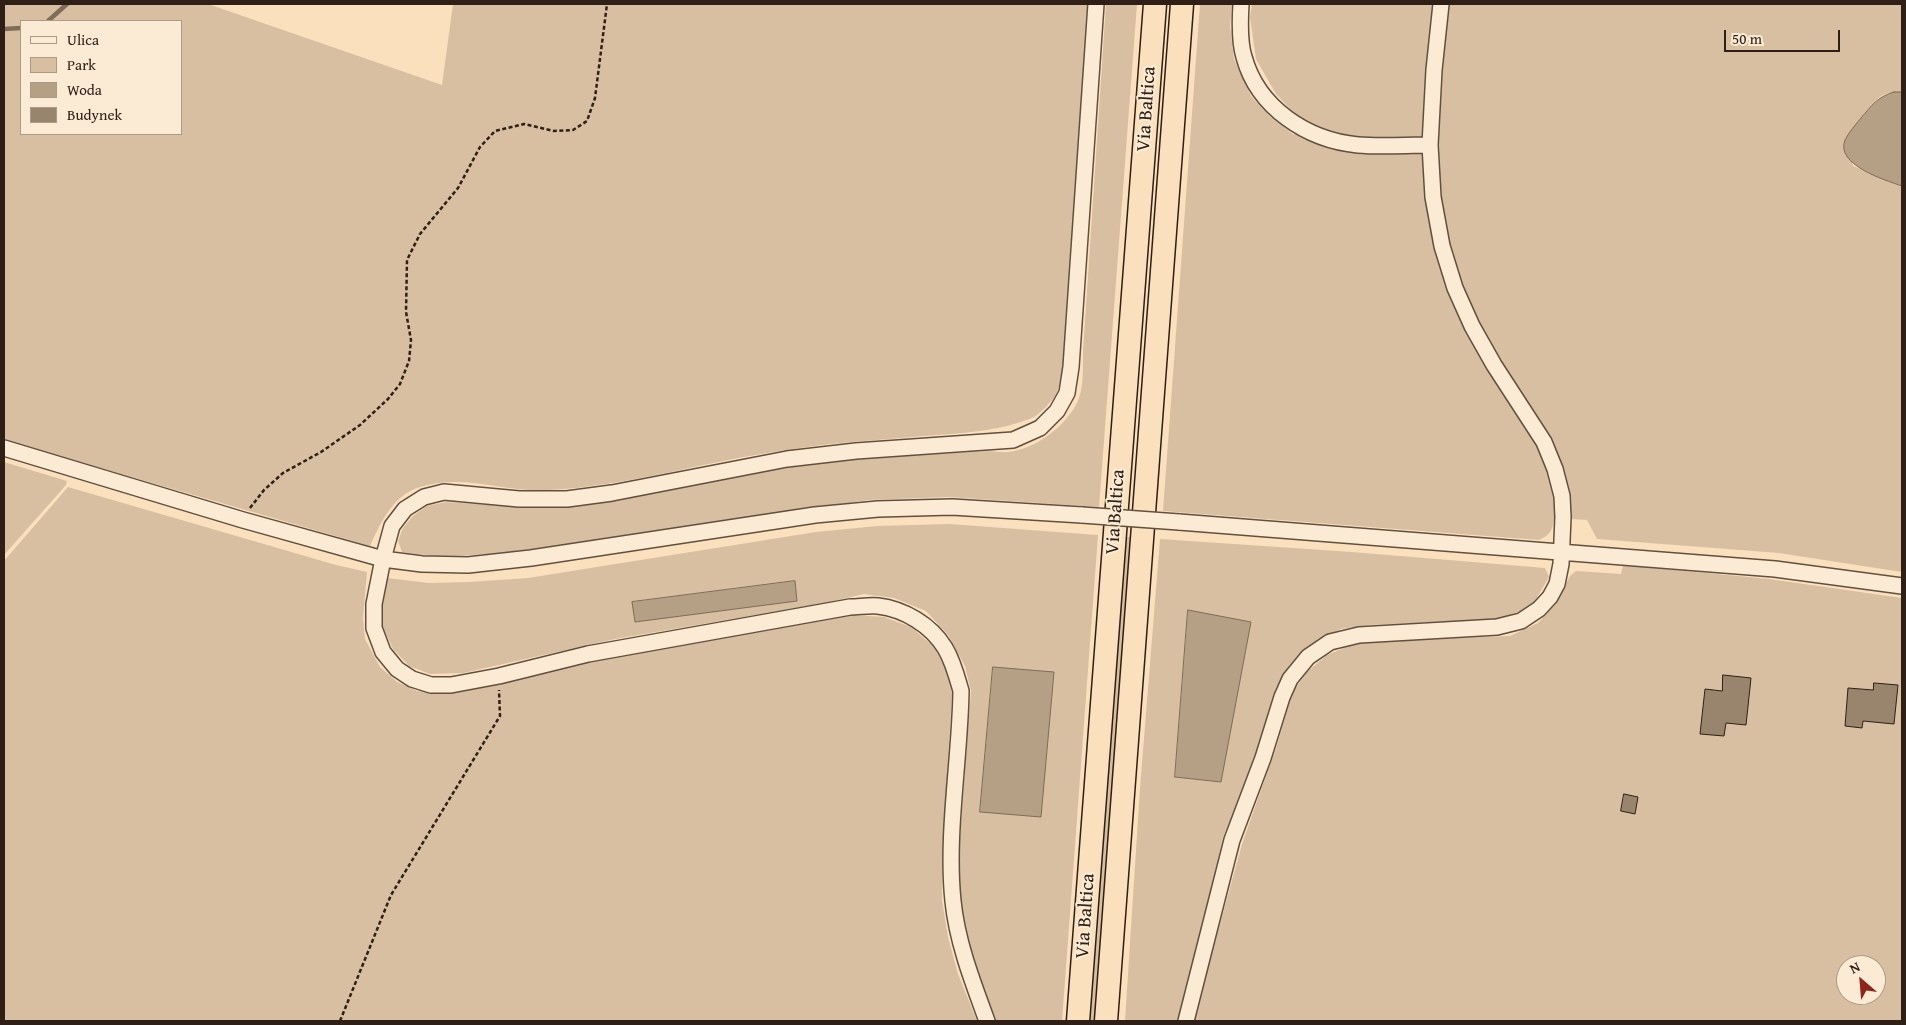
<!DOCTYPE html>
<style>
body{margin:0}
#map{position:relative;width:1906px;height:1025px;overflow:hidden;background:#fbe0bd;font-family:"Gentium Book Plus",serif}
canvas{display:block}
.frame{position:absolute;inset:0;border:5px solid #2e2017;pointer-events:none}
.legend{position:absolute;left:20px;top:20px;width:162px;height:115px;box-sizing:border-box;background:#fcebd4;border:1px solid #aa9a88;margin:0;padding:6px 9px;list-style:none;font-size:15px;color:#2e2017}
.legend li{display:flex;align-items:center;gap:10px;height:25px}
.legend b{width:25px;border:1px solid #aa9a88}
.north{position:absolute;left:1836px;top:955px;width:50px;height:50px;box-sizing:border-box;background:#fcebd4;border:1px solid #aa9a88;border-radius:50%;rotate:333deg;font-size:14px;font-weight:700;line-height:20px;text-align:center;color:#2e2017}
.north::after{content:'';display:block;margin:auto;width:18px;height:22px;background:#8f2418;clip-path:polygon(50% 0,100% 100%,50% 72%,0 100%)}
.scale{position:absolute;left:1724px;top:30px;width:116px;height:22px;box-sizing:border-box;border:2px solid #2e2017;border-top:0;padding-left:6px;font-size:15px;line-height:18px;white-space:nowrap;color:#2e2017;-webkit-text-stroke:4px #fcebd4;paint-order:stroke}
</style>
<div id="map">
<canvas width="1906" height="1025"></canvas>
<div class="frame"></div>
<ul class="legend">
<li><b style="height:6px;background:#fcebd4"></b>Ulica</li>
<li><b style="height:14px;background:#d8bfa1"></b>Park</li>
<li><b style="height:14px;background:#b59f85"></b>Woda</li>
<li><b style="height:14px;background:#99846d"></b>Budynek</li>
</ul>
<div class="north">N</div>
<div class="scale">50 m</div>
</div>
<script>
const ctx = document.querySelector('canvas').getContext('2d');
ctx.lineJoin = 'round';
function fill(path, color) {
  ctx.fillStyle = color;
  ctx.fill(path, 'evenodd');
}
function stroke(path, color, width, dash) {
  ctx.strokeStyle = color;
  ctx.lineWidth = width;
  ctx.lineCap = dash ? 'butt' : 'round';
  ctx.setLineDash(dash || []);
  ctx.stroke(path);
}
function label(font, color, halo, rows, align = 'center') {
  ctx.font = font + ' "Gentium Book Plus",serif';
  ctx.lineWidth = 4;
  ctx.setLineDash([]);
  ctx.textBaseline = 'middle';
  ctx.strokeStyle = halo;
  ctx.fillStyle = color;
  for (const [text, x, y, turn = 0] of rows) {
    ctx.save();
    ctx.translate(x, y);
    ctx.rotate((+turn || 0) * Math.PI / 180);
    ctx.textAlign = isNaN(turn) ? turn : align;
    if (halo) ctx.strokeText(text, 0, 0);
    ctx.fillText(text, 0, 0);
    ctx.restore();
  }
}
fill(new Path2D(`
 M 4,4 L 208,4 L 442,85 L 453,4 L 1088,4 L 1063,366 C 1061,375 1060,388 1055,396 C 1051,402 1040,414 1034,417 C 999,432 961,433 924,436 C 876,440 828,443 780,451 C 703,462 628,486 549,490 C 503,493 464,472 417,488 C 392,497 380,524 370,546 L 4,440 ZM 21,21 L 181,21 L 181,134 L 21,134 Z
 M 1106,4 L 1137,4 L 1099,507 L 949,497 L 869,500 L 525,550 C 483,555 444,559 402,552 L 398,541 L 403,528 L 413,516 L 427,506 L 446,502 L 519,507 L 567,505 L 778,468 L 854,459 L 988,451 C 994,451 1002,453 1008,452 C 1035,449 1063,428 1076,405 C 1084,391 1083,367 1083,351 Z
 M 1200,4 L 1232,4 L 1230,26 L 1234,59 L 1251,96 L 1269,116 L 1294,135 L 1297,116 L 1276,94 L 1256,59 L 1250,17 L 1252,4 L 1902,4 L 1902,92 C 1896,92 1889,92 1883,95 C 1872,100 1852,130 1845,141 L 1853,166 L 1902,186 L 1902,572 L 1779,553 L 1597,539 L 1587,520 L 1554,518 C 1553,530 1550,535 1539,540 L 1163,511 Z
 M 4,462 L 67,481 L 66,485 L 4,555 Z
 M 68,487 L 336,565 L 367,572 L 363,618 L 365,639 L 380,667 L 397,682 L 417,691 L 450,693 L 490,685 L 590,661 L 853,615 L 884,617 L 911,627 L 933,646 L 946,668 L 952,694 L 942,860 L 942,900 L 948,937 L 958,974 L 977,1021 L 4,1021 L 4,561 Z
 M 949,524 L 1098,535 L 1062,1021 L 994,1021 L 968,943 L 961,901 L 958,864 L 971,691 L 965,666 L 948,635 L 926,611 L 894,598 L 864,594 L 825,603 L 615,639 L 463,673 L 430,674 L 409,666 L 393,649 L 382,625 L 383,602 L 387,578 L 429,583 L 469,582 L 528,578 L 816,532 L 877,526 Z
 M 1124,537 L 1133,537 L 1097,1021 L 1088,1021 Z
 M 1160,539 L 1352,552 L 1545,568 L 1549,577 L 1535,601 L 1520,611 L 1498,619 L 1370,625 L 1341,629 L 1311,646 L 1290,665 L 1276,688 L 1265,727 L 1243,789 L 1223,837 L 1181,1021 L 1125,1021 L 1140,788 Z
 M 1623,565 L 1769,579 L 1902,598 L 1902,1021 L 1193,1021 L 1243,841 L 1278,742 L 1292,693 L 1307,672 L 1327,655 L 1351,645 L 1372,641 L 1510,636 L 1538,623 L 1555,605 L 1570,576 L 1576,571 L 1621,574 ZM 1846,965 L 1876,965 L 1876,995 L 1846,995 Z`), '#d8bfa1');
const water = new Path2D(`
 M 1894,92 L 1902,92 L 1902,186 C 1885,180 1835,165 1845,140 C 1849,132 1856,124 1861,118 C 1872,105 1877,97 1894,92 Z
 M 795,581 L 797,601 L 635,622 L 632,602 Z
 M 1188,610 L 1251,622 L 1221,782 L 1175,777 Z
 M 993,667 L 1054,672 L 1041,817 L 980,812 Z`);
fill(water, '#b59f85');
stroke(water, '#7f6c59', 1);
stroke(new Path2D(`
 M 48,21 L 67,4
 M 4,29 L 21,28`), '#7f6c59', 4.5);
const building = new Path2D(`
 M 1723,675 L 1751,678 L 1746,725 L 1726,723 L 1724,736 L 1700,734 L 1705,689 L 1722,691 Z
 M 1874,683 L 1898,685 L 1894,724 L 1863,721 L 1862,728 L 1845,726 L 1848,688 L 1873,690 Z
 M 1624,794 L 1638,797 L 1635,814 L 1621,811 Z`);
fill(building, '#99846d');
stroke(building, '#2e2017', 1);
const minor = new Path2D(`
 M 1241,4 C 1240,20 1239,41 1244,57 C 1258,108 1307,140 1358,145 C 1381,147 1406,145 1430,145
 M 4,448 L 243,520 L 383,559 L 422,564 L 468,565 L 531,558 L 815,515 L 878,509 L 952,507 L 1082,515
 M 1179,522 L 1775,569 L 1902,586
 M 987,1021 C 973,983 957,942 953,901 C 946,834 960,759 961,691 C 957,677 953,661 945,648 C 931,625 904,609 878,606 C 869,605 859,607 850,607 L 588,654 L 499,676 L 451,685 L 431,685 L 412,679 L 397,669 L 383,652 L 374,628 L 374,604 L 383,559 L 392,526 L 405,509 L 424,497 L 444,492 L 519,499 L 567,499 L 612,493 L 787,459 L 856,451 L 1013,440 L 1040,428 L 1057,411 L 1067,393 L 1071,367 L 1096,4
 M 1186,1021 L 1232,840 L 1263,758 L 1282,697 L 1290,679 L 1308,657 L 1330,642 L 1359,635 L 1497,627 L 1521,621 L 1539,609 L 1550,597 L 1557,584 L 1561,564 L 1563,517 L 1562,496 L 1555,469 L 1544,442 L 1494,365 L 1472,326 L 1455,288 L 1442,246 L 1433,197 L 1430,145 L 1434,70 L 1441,4`);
const highway = new Path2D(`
 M 1078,1021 L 1155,4
 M 1106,1021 L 1182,4`);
stroke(minor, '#615040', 18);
stroke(highway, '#2e2017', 25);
stroke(new Path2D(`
 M 250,508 L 264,490 L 283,473 L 321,452 L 360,425 L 388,399 L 400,384 L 409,361 L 411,340 L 406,312 L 407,260 L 420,234 L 458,188 L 480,147 L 495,131 L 524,124 L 554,131 L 573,130 L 587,121 L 595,98 L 607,4
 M 340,1021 L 391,895 L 500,716 L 499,690`), '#2e2017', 2.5, [4, 2.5]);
stroke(minor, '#fcebd4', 15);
stroke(highway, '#fbe0bd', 22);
const minorBridge = new Path2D(`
 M 1082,515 L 1179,522`);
stroke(minorBridge, '#615040', 18, []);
stroke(minorBridge, '#fcebd4', 15);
label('19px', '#2e2017', '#fcebd4', [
 ["Via Baltica",1147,109,-86],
 ["Via Baltica",1116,512,-86],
 ["Via Baltica",1086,916,-86]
]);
</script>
